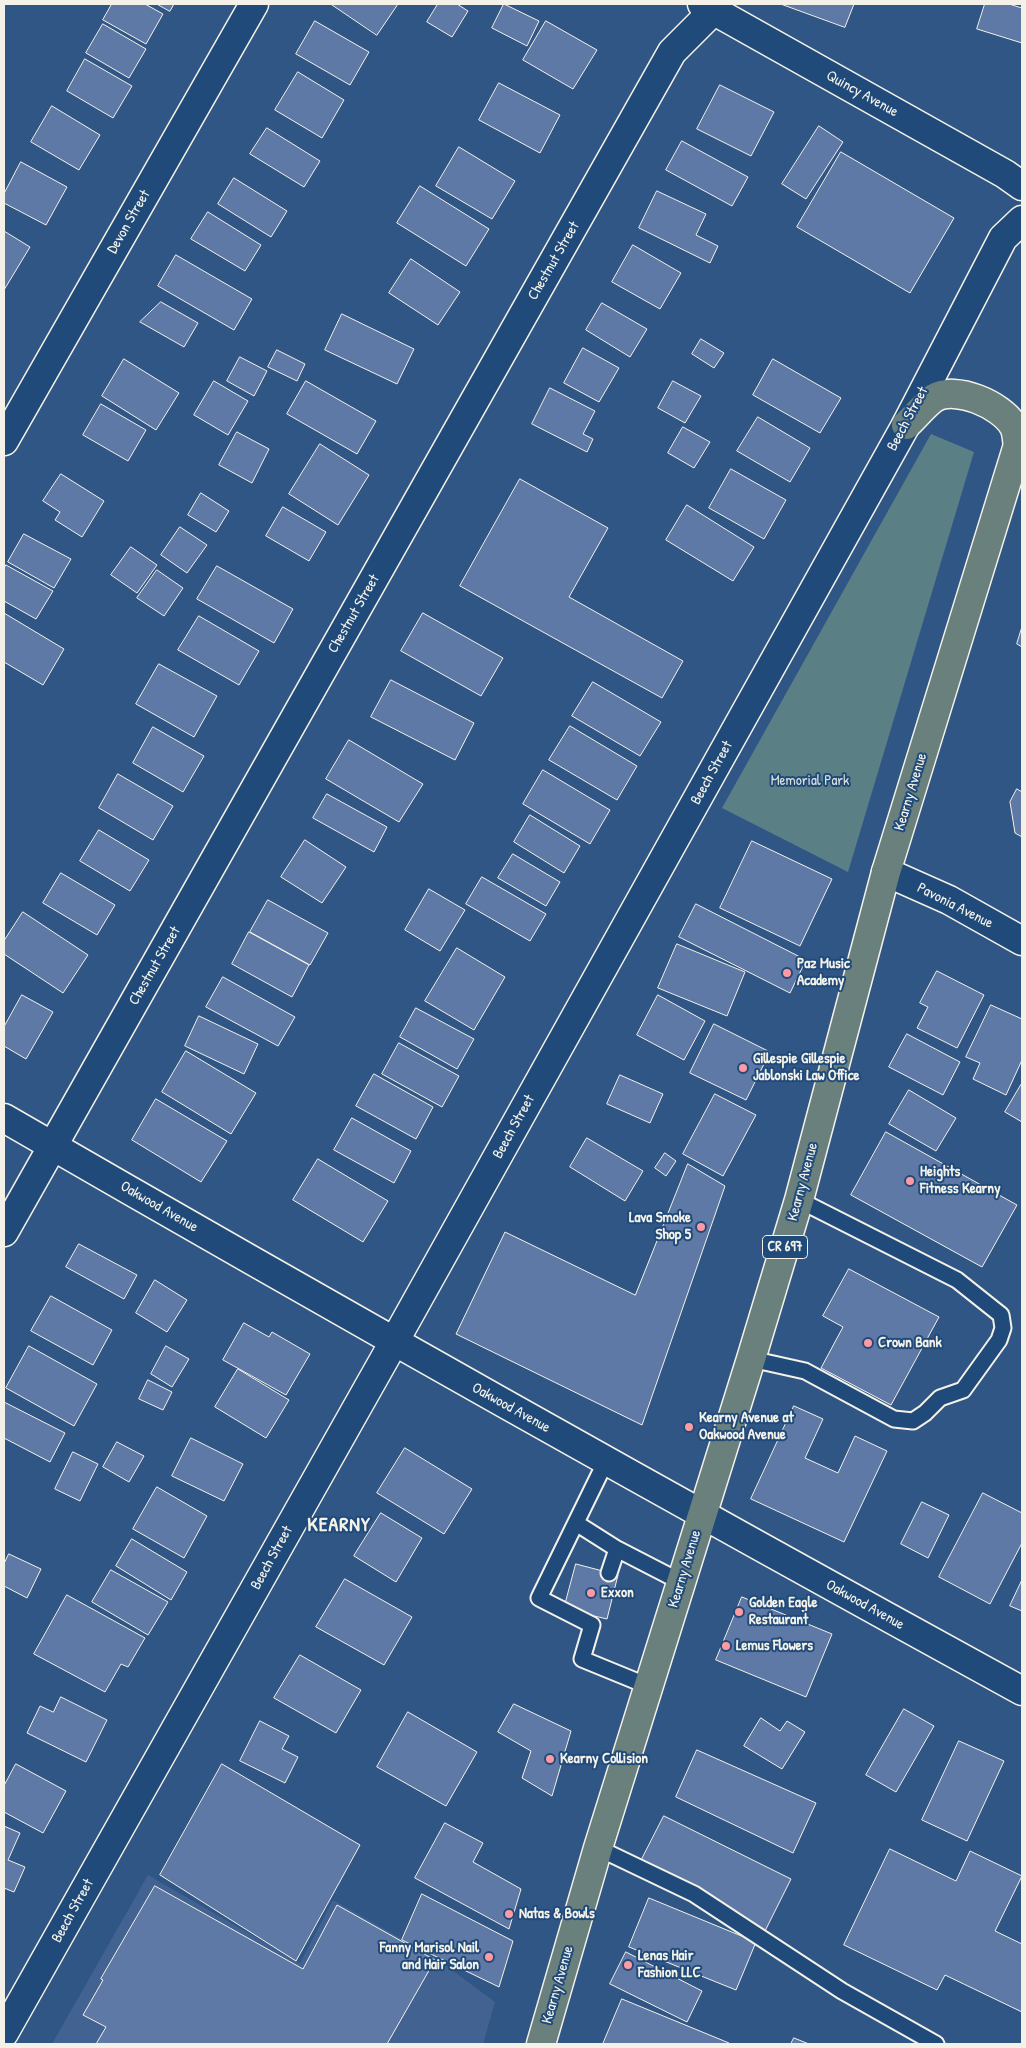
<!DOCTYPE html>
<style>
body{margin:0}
#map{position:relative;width:1026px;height:2048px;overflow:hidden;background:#305686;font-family:"Patrick Hand",sans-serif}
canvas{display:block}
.frame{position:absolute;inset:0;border:5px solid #f4f1e8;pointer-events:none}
</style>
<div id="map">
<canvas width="1026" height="2048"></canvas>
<div class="frame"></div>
</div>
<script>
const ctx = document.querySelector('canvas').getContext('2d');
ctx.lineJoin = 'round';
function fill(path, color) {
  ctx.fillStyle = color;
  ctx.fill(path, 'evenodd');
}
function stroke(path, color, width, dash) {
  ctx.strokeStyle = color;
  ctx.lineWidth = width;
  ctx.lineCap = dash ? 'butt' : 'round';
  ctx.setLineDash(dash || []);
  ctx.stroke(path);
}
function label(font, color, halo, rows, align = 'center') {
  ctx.font = font + ' "Patrick Hand",sans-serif';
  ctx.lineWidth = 4;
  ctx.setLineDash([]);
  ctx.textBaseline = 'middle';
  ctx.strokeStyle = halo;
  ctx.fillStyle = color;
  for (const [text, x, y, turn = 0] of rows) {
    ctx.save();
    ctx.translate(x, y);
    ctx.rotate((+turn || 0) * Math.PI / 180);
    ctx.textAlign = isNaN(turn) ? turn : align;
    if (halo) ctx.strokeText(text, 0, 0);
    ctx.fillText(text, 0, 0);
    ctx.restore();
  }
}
fill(new Path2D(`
 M 148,1875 L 300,1963 L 333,1900 L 437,1959 L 495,2002 L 483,2044 L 52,2044 Z`), '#426392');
fill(new Path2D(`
 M 931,434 L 974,452 L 848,872 L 722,808 Z`), '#5a8085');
const building = new Path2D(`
 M 112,4 L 145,4 L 163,14 L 146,44 L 103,20 Z
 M 157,4 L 174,4 L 170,11 Z
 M 331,4 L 398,4 L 377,35 Z
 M 438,4 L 457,4 L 468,11 L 452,37 L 427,22 Z
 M 504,4 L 539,21 L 527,46 L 492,28 Z
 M 781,4 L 854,4 L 845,27 Z
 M 985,4 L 1009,4 L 1022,8 L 1022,43 L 977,29 Z
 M 315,21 L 369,52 L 350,85 L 296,54 Z
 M 546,21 L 597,50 L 573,89 L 523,60 Z
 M 103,24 L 146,49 L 129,78 L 86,53 Z
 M 85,59 L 132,86 L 113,118 L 67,91 Z
 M 298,72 L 344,100 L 322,138 L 275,110 Z
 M 499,83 L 560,115 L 540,153 L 479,120 Z
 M 720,85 L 774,112 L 751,156 L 697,129 Z
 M 52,106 L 100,135 L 79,170 L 31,142 Z
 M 819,126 L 843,142 L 806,199 L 782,184 Z
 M 267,128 L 320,161 L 304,187 L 250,154 Z
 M 682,141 L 748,177 L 732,206 L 666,170 Z
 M 459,147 L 515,181 L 492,219 L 436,186 Z
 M 841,152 L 954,218 L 910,293 L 797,227 Z
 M 21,162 L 67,187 L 46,225 L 4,203 L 4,194 Z
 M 234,178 L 287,211 L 271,237 L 218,204 Z
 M 420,186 L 489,229 L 466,266 L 397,223 Z
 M 657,191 L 706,214 L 696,235 L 718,246 L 710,263 L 639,228 Z
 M 208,212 L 261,245 L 245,271 L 191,239 Z
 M 4,231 L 30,247 L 4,290 Z
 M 633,245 L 681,273 L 660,309 L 612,282 Z
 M 176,255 L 252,299 L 234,330 L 158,286 Z
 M 411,259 L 460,292 L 438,325 L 389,293 Z
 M 161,302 L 198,323 L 184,347 L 140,322 Z
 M 602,303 L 647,329 L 630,357 L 586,330 Z
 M 342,314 L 414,349 L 397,384 L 325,350 Z
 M 701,339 L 724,353 L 714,368 L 692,354 Z
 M 583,348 L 619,368 L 599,402 L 564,383 Z
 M 277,350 L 305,364 L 297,381 L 268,367 Z
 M 240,357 L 267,371 L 254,396 L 227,381 Z
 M 124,359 L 179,393 L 156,430 L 102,396 Z
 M 773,359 L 841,398 L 820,433 L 753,395 Z
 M 214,381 L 248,401 L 228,435 L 194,415 Z
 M 306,381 L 376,421 L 357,454 L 287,414 Z
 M 673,381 L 701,396 L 685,423 L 658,408 Z
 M 550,388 L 595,411 L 583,434 L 593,439 L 587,452 L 532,424 Z
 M 101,404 L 146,430 L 128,461 L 83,435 Z
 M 758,417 L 810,448 L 790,482 L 737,451 Z
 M 683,427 L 710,442 L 694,468 L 668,453 Z
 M 237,432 L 269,449 L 252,483 L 219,465 Z
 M 320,444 L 369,475 L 338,525 L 289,494 Z
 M 731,469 L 786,500 L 764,539 L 709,508 Z
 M 61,474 L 104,501 L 82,537 L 55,520 L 60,512 L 43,501 Z
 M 520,479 L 608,528 L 569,597 L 683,661 L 662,698 L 460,586 Z
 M 201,493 L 229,511 L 216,532 L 188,515 Z
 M 687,505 L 754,547 L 733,581 L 666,540 Z
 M 283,507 L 326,532 L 309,561 L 266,536 Z
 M 180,527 L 207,545 L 187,573 L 161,555 Z
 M 24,534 L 71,559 L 54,588 L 8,562 Z
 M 131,547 L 157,565 L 137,593 L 111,575 Z
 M 6,565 L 53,591 L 36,619 L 4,601 L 4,569 Z
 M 217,566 L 293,609 L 274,643 L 197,599 Z
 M 157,570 L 183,588 L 164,616 L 137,598 Z
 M 4,613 L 64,649 L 43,685 L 4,662 Z
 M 423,613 L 503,658 L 481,696 L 401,651 Z
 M 199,616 L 259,651 L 239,685 L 178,650 Z
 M 1022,627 L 1022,647 L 1017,644 Z
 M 159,664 L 217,696 L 194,737 L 136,704 Z
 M 391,680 L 474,723 L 455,760 L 371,717 Z
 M 593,682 L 661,722 L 640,756 L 572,716 Z
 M 570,726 L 637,766 L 617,800 L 549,760 Z
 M 153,727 L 204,756 L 183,792 L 133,763 Z
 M 349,740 L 423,784 L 399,822 L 326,779 Z
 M 543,770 L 610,810 L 590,844 L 523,804 Z
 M 118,774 L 173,806 L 153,840 L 99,808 Z
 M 1017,789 L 1022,792 L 1022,837 L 1015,833 L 1010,802 Z
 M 327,794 L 387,827 L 374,852 L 313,818 Z
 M 530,815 L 580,846 L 564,873 L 514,842 Z
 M 99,830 L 149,860 L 130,891 L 80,861 Z
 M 305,840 L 346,867 L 322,903 L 281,877 Z
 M 752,841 L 832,879 L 800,946 L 720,908 Z
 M 513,854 L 560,882 L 546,906 L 498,878 Z
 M 61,873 L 115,905 L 97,935 L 43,903 Z
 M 482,877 L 546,914 L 530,941 L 466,904 Z
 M 429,889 L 465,910 L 440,951 L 405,930 Z
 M 268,900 L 328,933 L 310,965 L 250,932 Z
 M 696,904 L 806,960 L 790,993 L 679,937 Z
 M 23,912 L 88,955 L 63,993 L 4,954 L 4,941 Z
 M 249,932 L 309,965 L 292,997 L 232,964 Z
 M 677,944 L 745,972 L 727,1016 L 658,988 Z
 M 457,948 L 505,977 L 474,1030 L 425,1001 Z
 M 937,971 L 984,995 L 957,1048 L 917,1028 L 928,1007 L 920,1003 Z
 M 223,977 L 295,1017 L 278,1046 L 206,1007 Z
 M 22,995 L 53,1012 L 26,1059 L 4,1046 L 4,1027 Z
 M 658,995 L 705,1021 L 684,1060 L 637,1035 Z
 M 991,1005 L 1022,1019 L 1022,1060 L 1006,1095 L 973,1079 L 980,1063 L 966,1057 Z
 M 416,1008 L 474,1039 L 457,1069 L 400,1037 Z
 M 199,1016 L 258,1044 L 244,1074 L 185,1046 Z
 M 714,1024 L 770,1052 L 746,1100 L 690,1073 Z
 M 907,1034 L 960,1062 L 943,1095 L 889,1067 Z
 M 399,1043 L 459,1076 L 442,1107 L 382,1074 Z
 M 186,1051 L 256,1093 L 231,1134 L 162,1092 Z
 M 374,1074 L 433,1107 L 416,1139 L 356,1106 Z
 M 620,1075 L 663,1094 L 650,1123 L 607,1104 Z
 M 1022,1083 L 1022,1122 L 1005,1112 Z
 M 909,1090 L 956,1118 L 936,1151 L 889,1124 Z
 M 715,1094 L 756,1115 L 723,1176 L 683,1154 Z
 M 156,1099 L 227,1141 L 201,1182 L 132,1140 Z
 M 352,1118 L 411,1151 L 394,1183 L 334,1150 Z
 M 886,1132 L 1017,1205 L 982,1267 L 851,1195 Z
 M 587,1138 L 643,1171 L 625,1201 L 570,1167 Z
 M 665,1153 L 676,1161 L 666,1176 L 655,1168 Z
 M 318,1159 L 388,1201 L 363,1242 L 293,1200 Z
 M 688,1164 L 725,1186 L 642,1425 L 456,1334 L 505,1232 L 635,1295 Z
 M 79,1244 L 137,1275 L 124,1299 L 66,1267 Z
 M 849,1269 L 939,1317 L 891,1405 L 821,1368 L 843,1327 L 823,1316 Z
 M 155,1280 L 187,1300 L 167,1332 L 136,1313 Z
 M 51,1296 L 112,1330 L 93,1365 L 31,1331 Z
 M 244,1323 L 269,1337 L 272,1332 L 310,1354 L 286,1395 L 223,1360 Z
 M 29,1346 L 97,1384 L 74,1426 L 6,1388 Z
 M 166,1346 L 189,1359 L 172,1387 L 151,1374 Z
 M 238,1369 L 289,1400 L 266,1438 L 215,1407 Z
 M 148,1380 L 172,1392 L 163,1410 L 139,1399 Z
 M 4,1402 L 65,1433 L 50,1462 L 4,1438 Z
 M 794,1406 L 823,1419 L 805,1458 L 838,1473 L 855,1436 L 887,1451 L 844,1542 L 751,1499 Z
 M 191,1438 L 243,1464 L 224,1501 L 172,1476 Z
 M 117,1442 L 144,1456 L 129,1482 L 103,1467 Z
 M 405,1448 L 472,1489 L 444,1534 L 377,1493 Z
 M 73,1452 L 98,1464 L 80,1501 L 55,1489 Z
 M 157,1487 L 207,1516 L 184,1558 L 133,1529 Z
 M 983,1493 L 1022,1513 L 1022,1543 L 990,1604 L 939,1577 Z
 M 922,1502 L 949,1515 L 928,1558 L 901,1544 Z
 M 381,1513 L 422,1538 L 396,1582 L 354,1556 Z
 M 132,1539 L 187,1572 L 171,1600 L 116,1566 Z
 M 9,1554 L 41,1569 L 27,1598 L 4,1586 L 4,1564 Z
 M 576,1564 L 618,1575 L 607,1619 L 564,1609 Z
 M 111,1570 L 168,1602 L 148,1635 L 92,1602 Z
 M 345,1579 L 412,1617 L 384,1665 L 316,1627 Z
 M 1022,1580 L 1022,1611 L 1010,1606 Z
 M 67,1595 L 145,1638 L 128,1667 L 121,1664 L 105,1692 L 34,1654 Z
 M 742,1597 L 832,1634 L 806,1697 L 716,1660 Z
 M 300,1655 L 361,1690 L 336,1733 L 274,1698 Z
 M 61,1697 L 107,1720 L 86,1762 L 27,1733 L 40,1706 L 53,1712 Z
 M 514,1704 L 571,1731 L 552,1796 L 522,1778 L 531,1751 L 498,1732 Z
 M 904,1709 L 934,1726 L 896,1792 L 866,1775 Z
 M 408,1712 L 477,1752 L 446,1806 L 377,1767 Z
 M 761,1718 L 780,1731 L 787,1721 L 805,1732 L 782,1769 L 744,1746 Z
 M 260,1721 L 289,1736 L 282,1749 L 298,1757 L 285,1783 L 240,1761 Z
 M 959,1741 L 1004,1761 L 967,1841 L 922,1820 Z
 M 697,1750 L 816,1803 L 793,1853 L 676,1797 Z
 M 16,1764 L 66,1791 L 43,1833 L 4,1812 L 4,1786 Z
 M 222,1764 L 360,1845 L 296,1961 L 160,1875 Z
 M 664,1816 L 791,1879 L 765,1931 L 641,1861 Z
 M 445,1823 L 483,1843 L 473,1862 L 521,1889 L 509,1929 L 415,1878 Z
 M 4,1826 L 20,1833 L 8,1860 L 25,1867 L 14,1892 L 4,1888 Z
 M 890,1849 L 956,1881 L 970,1851 L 1022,1876 L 995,1931 L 1022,1944 L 1022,2012 L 945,1975 L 937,1990 L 844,1945 Z
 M 155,1886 L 303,1969 L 337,1905 L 435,1960 L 387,2044 L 96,2044 L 106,2027 L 83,2015 L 103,1980 L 101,1979 Z
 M 422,1894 L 513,1941 L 499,1987 L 402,1940 Z
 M 649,1898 L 756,1942 L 736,1990 L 629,1947 Z
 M 626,1952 L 702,1991 L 687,2022 L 610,1984 Z
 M 622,1999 L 729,2043 L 728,2044 L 603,2044 Z
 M 794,2038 L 809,2044 L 791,2044 Z`);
fill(building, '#5f79a6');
stroke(building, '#f4f1e8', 1);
const lane = new Path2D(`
 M 751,1359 L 805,1371 L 894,1419 L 913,1421 L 925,1413 L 940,1398 L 963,1390 L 999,1340 L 1003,1328 L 1001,1315 L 957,1280 L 799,1200
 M 606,1461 L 539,1598 L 592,1625 L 582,1659 L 648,1686
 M 576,1523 L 617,1549
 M 609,1573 L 617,1549 L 681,1582
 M 598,1848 L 694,1894 L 842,1991 L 936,2044`);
const street = new Path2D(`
 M 702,4 L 1005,174 L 1022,186
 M 4,441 L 254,4
 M 886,872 L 949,900 L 1022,941
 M 4,1118 C 341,1313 681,1504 1022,1691
 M 4,1232 L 672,52 L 714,10 L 716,4
 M 4,2033 L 394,1342 L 906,425 L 1003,238 L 1022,220`);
const primary = new Path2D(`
 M 906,425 C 915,417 924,405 934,398 C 956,385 1001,405 1013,425 C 1017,431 1017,441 1018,448
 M 541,2044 L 598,1848 L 751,1359 L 799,1200 L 886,872 L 1022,432`);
stroke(lane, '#f4f1e8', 19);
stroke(street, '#f4f1e8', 31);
stroke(primary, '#f4f1e8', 31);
stroke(lane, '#1f4a7a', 15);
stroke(street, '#1f4a7a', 28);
stroke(primary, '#6a807d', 28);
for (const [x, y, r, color] of [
 [787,973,5,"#ff9aa2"],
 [743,1068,5,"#ff9aa2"],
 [910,1181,5,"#ff9aa2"],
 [701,1227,5,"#ff9aa2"],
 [868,1343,5,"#ff9aa2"],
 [689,1427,5,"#ff9aa2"],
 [591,1593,5,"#ff9aa2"],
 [739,1612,5,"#ff9aa2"],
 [726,1646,5,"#ff9aa2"],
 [550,1759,5,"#ff9aa2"],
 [509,1914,5,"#ff9aa2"],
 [489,1957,5,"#ff9aa2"],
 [628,1965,5,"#ff9aa2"]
]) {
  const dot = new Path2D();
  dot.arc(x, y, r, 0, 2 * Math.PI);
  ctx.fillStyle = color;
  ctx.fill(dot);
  stroke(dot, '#1f4a7a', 2);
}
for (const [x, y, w] of [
 [785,1247,45]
]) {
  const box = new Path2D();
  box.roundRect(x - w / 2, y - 11.5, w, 23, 4);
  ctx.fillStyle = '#1f4a7a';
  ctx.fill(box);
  stroke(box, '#f4f1e8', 1);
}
label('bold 14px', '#f4f1e8', null, [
 ["CR 697",785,1247]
]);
label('15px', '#f4f1e8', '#1f4a7a', [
 ["Quincy Avenue",862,94,29],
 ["Devon Street",129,222,-60],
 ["Chestnut Street",554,261,-60],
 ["Beech Street",908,419,-62],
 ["Chestnut Street",354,614,-60],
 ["Beech Street",712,773,-61],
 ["Kearny Avenue",911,792,-73],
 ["Pavonia Avenue",955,906,27],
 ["Chestnut Street",155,966,-60],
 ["Beech Street",514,1127,-61],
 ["Kearny Avenue",803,1182,-75],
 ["Oakwood Avenue",159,1207,30],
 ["Oakwood Avenue",511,1408,29],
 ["Beech Street",272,1558,-61],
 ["Kearny Avenue",685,1569,-73],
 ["Oakwood Avenue",865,1605,29],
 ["Beech Street",73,1911,-61],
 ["Kearny Avenue",558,1985,-74]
]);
label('15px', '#dde0d9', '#1f4a7a', [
 ["Memorial Park",810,781]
]);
label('bold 15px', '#f4f1e8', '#1f4a7a', [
 ["Paz Music",797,964],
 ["Academy",797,981],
 ["Gillespie Gillespie",753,1059],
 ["Jablonski Law Office",753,1076],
 ["Heights",920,1172],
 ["Fitness Kearny",920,1189],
 ["Lava Smoke",691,1218,"right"],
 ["Shop 5",691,1235,"right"],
 ["Crown Bank",878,1343],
 ["Kearny Avenue at",699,1418],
 ["Oakwood Avenue",699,1435],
 ["Exxon",601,1593],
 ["Golden Eagle",749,1603],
 ["Restaurant",749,1620],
 ["Lemus Flowers",736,1646],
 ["Kearny Collision",560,1759],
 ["Natas & Bowls",519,1914],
 ["Fanny Marisol Nail",479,1948,"right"],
 ["and Hair Salon",479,1965,"right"],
 ["Lenas Hair",638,1956],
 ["Fashion LLC",638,1973]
], 'left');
ctx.letterSpacing = '1px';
label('bold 20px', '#f4f1e8', '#1f4a7a', [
 ["KEARNY",339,1526]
]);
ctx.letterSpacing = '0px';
</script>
